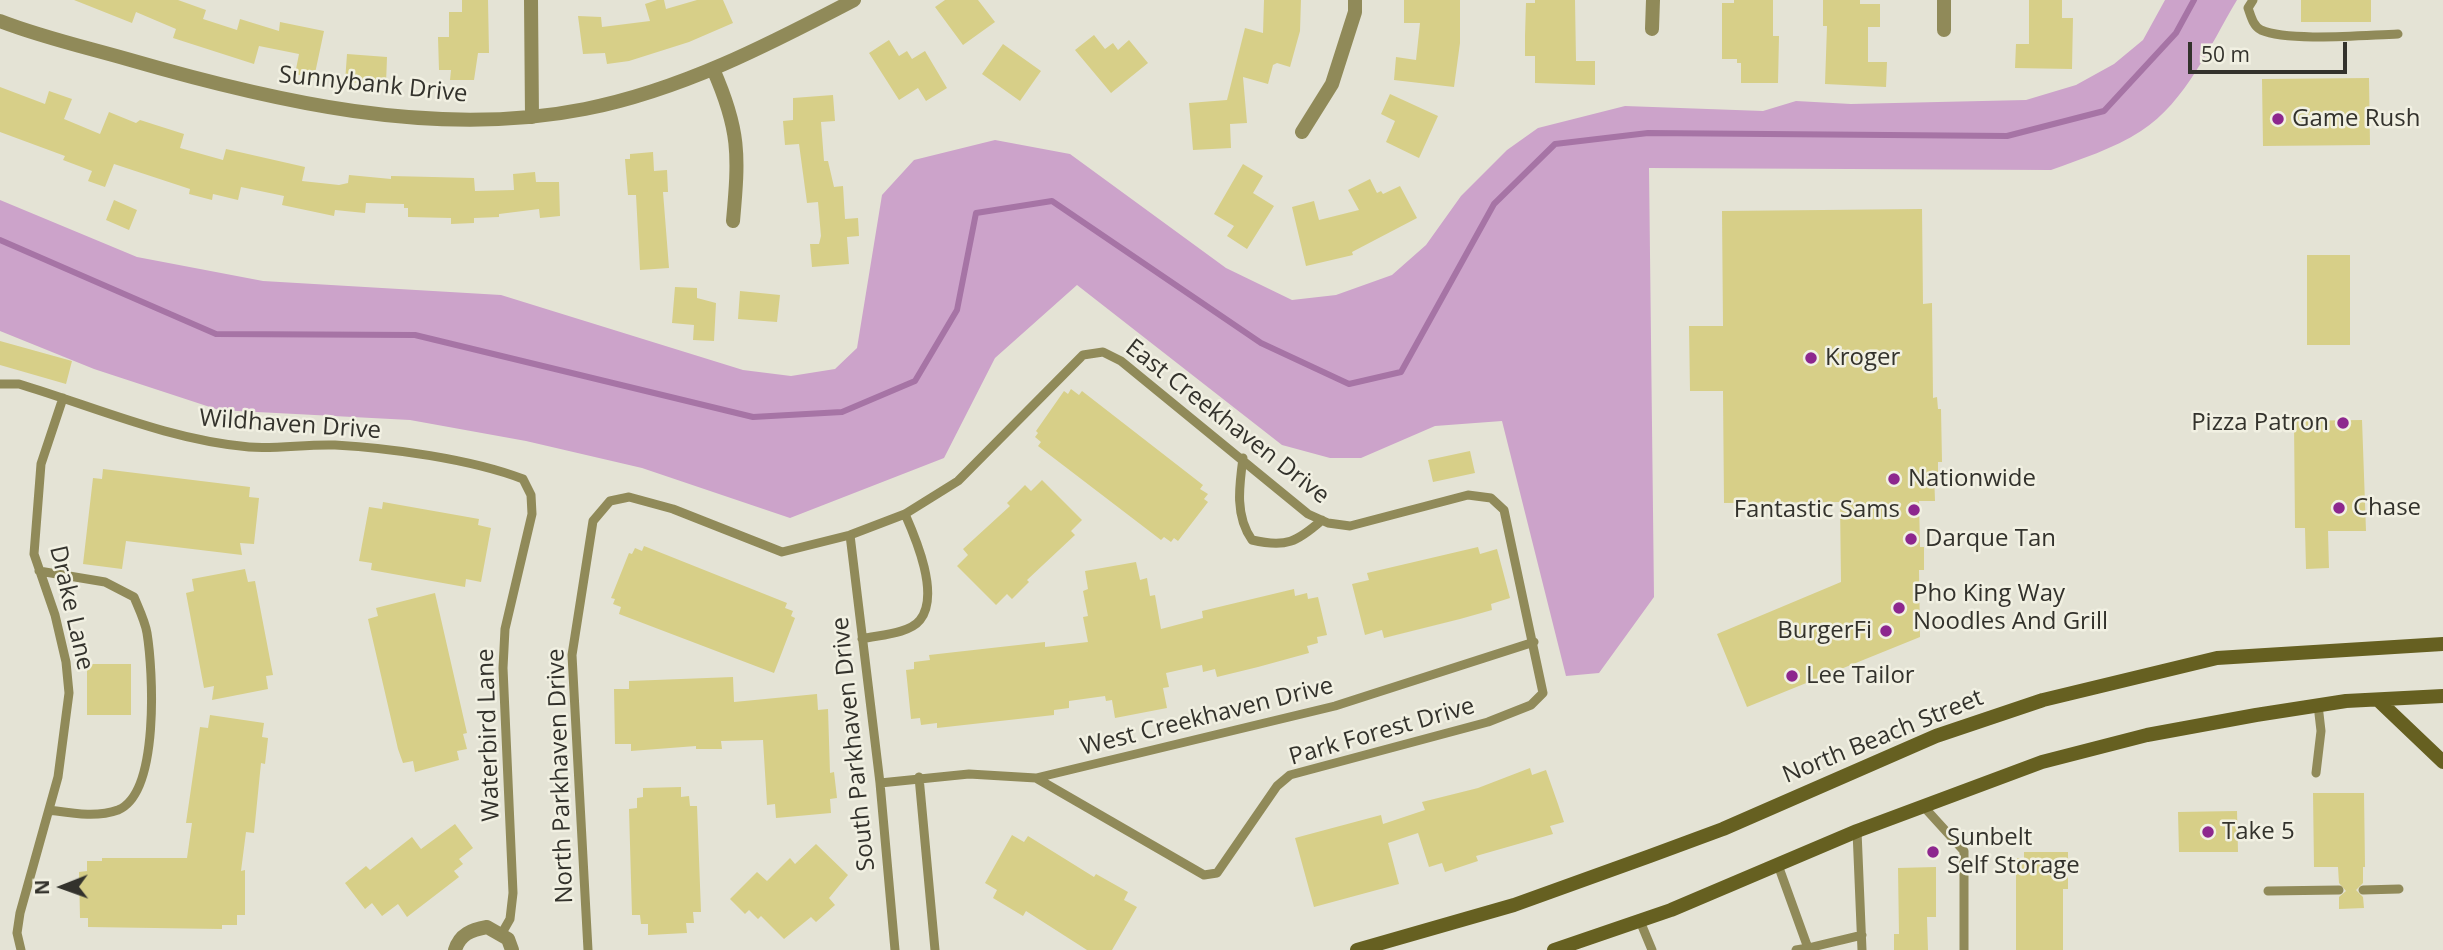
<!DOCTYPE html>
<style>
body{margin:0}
#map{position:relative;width:2443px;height:950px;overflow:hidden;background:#e4e3d5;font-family:"Open Sans",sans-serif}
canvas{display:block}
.north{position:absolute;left:28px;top:852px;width:70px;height:70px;-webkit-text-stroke:5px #f1f0e2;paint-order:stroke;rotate:269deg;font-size:19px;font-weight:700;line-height:28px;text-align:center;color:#33322c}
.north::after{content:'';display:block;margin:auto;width:24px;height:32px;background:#33322c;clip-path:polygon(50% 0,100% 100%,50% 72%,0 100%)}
.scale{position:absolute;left:2188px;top:42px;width:159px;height:32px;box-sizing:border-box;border:4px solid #33322c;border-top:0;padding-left:9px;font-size:21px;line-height:24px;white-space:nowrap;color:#33322c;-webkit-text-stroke:5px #f1f0e2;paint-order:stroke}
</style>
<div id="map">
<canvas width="2443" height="950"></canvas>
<div class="north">N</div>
<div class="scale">50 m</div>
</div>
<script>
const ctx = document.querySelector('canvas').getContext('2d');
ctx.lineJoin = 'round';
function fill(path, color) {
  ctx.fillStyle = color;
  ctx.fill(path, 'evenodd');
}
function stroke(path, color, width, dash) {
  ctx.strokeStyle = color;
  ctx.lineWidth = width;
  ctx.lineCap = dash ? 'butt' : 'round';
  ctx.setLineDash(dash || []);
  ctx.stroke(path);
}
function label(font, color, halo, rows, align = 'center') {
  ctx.font = font + ' "Open Sans",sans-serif';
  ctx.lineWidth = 5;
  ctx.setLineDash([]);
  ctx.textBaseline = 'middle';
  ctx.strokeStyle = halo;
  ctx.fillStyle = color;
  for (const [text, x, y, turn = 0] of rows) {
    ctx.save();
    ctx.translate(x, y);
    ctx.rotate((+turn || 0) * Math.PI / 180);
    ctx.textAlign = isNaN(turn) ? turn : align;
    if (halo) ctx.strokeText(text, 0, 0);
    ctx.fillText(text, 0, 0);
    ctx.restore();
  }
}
fill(new Path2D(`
 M 2165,0 L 2237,0 C 2210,45 2186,102 2141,131 C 2113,149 2081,159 2051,170 L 1649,168 L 1654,597 L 1599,673 L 1566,676 L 1502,421 L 1435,426 L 1361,458 L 1330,458 L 1282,445 L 1077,285 L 995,358 L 944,458 L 790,518 L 642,468 L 526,441 L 410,420 L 219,410 L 94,369 L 0,331 L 0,200 L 137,257 L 263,281 L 501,295 L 743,370 L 791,376 L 835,369 L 857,348 L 882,195 L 914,160 L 995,140 L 1070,154 L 1226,268 L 1292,300 L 1336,295 L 1392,275 L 1426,245 L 1461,196 L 1507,150 L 1538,128 L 1625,106 L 1763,111 L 1796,101 L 1851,104 L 2026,100 L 2076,85 L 2114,64 L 2143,40 Z`), '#cca3ca');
stroke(new Path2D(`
 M 0,240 L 216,334 L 415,335 L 753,417 L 842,412 L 915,381 L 957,310 L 976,213 L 1052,201 L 1261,343 L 1349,384 L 1401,372 L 1494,204 L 1555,144 L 1648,133 L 2007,136 L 2104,111 L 2176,33 L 2194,0`), '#a674a5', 6);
fill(new Path2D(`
 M 74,0 L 178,0 L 206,10 L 203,19 L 237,30 L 240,19 L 279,31 L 280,22 L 324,31 L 314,78 L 295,74 L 299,54 L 259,46 L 254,64 L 173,38 L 176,29 L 136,12 L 132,23 Z
 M 462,0 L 488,0 L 489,53 L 478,53 L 474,80 L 450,80 L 451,70 L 439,70 L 438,37 L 449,37 L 449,12 L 462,12 Z
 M 657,0 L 664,0 L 666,9 L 697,0 L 723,0 L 733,23 L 689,42 L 629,61 L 607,64 L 605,53 L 583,54 L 578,16 L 601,17 L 602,27 L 650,21 L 645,4 Z
 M 945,0 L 978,0 L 995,22 L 963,45 L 935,7 Z
 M 1264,0 L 1301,0 L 1300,31 L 1290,67 L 1277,63 L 1273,65 L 1268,84 L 1243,77 L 1247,123 L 1230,124 L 1231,148 L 1193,150 L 1189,103 L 1227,100 L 1245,28 L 1263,33 Z
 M 1404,0 L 1460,0 L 1460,43 L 1454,87 L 1394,80 L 1396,57 L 1416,60 L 1420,23 L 1404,23 Z
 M 1535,0 L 1575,0 L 1576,61 L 1595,61 L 1595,85 L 1535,83 L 1535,56 L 1525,56 L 1525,36 L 1526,3 L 1535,3 Z
 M 1734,0 L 1773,0 L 1773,36 L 1779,36 L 1778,83 L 1741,83 L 1741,63 L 1737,63 L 1737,59 L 1722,59 L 1722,3 L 1734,3 Z
 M 1823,0 L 1860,0 L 1860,4 L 1880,4 L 1880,27 L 1868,27 L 1868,62 L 1887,62 L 1886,87 L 1825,84 L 1827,26 L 1823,26 Z
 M 2029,0 L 2062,0 L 2062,18 L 2073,18 L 2072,69 L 2015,68 L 2016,44 L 2029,44 Z
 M 2301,0 L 2371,0 L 2371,22 L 2301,22 Z
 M 1094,35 L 1105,49 L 1113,43 L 1118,50 L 1129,40 L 1148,63 L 1111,93 L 1075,50 Z
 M 889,40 L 899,56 L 907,51 L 912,59 L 925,51 L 947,88 L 926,101 L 918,88 L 899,100 L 869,53 Z
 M 1003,44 L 1041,71 L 1020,101 L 982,74 Z
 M 347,54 L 387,57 L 386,84 L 345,82 Z
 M 2369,78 L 2370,145 L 2263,146 L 2262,79 Z
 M 0,87 L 45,104 L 49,91 L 72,99 L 64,119 L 100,134 L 109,112 L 136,123 L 140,120 L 184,134 L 180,148 L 223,160 L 226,149 L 305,167 L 302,181 L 339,185 L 348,183 L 349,175 L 391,179 L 391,176 L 474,178 L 475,191 L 514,190 L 513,174 L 535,172 L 536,182 L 559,182 L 560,216 L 540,218 L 539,209 L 499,214 L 499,217 L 474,218 L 474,223 L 451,224 L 451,218 L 408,217 L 408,208 L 404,208 L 404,204 L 366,203 L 365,213 L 335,210 L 334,216 L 282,205 L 284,196 L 241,187 L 238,200 L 213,194 L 212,200 L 189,194 L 190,189 L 114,164 L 105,187 L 88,181 L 92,171 L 63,160 L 65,156 L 0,132 Z
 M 1390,94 L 1438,116 L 1419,158 L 1386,142 L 1395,121 L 1381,114 Z
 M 833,95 L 835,121 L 821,122 L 824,161 L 828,161 L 834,187 L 843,186 L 845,219 L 858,218 L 859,236 L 847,237 L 849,264 L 812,267 L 810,244 L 819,244 L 821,236 L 818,202 L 807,203 L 799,144 L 785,145 L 783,121 L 793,120 L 793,98 Z
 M 653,152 L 654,171 L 667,170 L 668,192 L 663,192 L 669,268 L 640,270 L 636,195 L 628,195 L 625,159 L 630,159 L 630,154 Z
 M 1243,164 L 1263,176 L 1253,193 L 1274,206 L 1247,249 L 1227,236 L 1234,226 L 1214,214 Z
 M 1370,179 L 1377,193 L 1381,191 L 1383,194 L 1400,186 L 1417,218 L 1352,252 L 1353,255 L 1306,266 L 1292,207 L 1314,201 L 1319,220 L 1359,210 L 1348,190 Z
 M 114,200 L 137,210 L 129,230 L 106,220 Z
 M 1922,209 L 1923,304 L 1932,303 L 1933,398 L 1937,397 L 1938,409 L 1941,409 L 1942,462 L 1938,462 L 1938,472 L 1934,472 L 1935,501 L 1919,501 L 1920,547 L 1924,547 L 1924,570 L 1919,570 L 1920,637 L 1747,707 L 1717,634 L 1841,582 L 1840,502 L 1724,503 L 1723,391 L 1690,391 L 1689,326 L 1723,326 L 1722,211 Z
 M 2307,255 L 2350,255 L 2350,345 L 2307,345 Z
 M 675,287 L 697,288 L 697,298 L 716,303 L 714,341 L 693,340 L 694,325 L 672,323 Z
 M 740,291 L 780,295 L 777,322 L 738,319 Z
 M 0,341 L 72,361 L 66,384 L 0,365 Z
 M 1071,389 L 1079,395 L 1082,391 L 1203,485 L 1200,489 L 1208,494 L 1204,499 L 1208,502 L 1178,541 L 1174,538 L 1171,542 L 1164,537 L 1161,540 L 1038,446 L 1041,442 L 1035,437 L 1038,433 L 1036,431 L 1064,391 L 1068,394 Z
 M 2362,420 L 2366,531 L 2328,531 L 2329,568 L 2306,569 L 2305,528 L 2295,528 L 2294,421 Z
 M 1470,451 L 1475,473 L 1433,482 L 1428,460 Z
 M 103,469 L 250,487 L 249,497 L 259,498 L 254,544 L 240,543 L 242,555 L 126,541 L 122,569 L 83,564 L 93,478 L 102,479 Z
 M 1042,480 L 1082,520 L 1071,531 L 1075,535 L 1027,580 L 1029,582 L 1012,599 L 1007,594 L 996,605 L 957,566 L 968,555 L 963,549 L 1010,506 L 1007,503 L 1025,485 L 1031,491 Z
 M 383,502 L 479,519 L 478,525 L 491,528 L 481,582 L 466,579 L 465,587 L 371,570 L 372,563 L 359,561 L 369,507 L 382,509 Z
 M 644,546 L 787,603 L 785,608 L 793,611 L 791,616 L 795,618 L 774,673 L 619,614 L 621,607 L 613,604 L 615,599 L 611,598 L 629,553 L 632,554 L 635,548 L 642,551 Z
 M 1478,547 L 1480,554 L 1497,549 L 1510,598 L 1491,604 L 1492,610 L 1460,619 L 1384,638 L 1382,630 L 1365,635 L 1352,584 L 1369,580 L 1367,573 Z
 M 1136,562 L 1140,580 L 1147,578 L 1150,596 L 1155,595 L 1161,629 L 1203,618 L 1202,611 L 1294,589 L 1295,596 L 1307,593 L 1308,599 L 1318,597 L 1327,635 L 1317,637 L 1318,643 L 1307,646 L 1309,653 L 1258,667 L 1217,677 L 1215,669 L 1203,672 L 1202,665 L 1166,673 L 1169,687 L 1163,688 L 1167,708 L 1115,718 L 1112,700 L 1106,701 L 1105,696 L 1069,701 L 1069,708 L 1054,710 L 1054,715 L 937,728 L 937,723 L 921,725 L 920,718 L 911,719 L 906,670 L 914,669 L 914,662 L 930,660 L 929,655 L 1045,642 L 1045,647 L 1088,642 L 1083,617 L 1088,616 L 1083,591 L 1088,589 L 1085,571 Z
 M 245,569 L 248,582 L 255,581 L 273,675 L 266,676 L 268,689 L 212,700 L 214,686 L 204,688 L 186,593 L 194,591 L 192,579 Z
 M 435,593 L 467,733 L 463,734 L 467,749 L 457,751 L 459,760 L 415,772 L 413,761 L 403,763 L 398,749 L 368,619 L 378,616 L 376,608 Z
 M 87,664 L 131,664 L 131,715 L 87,715 Z
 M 733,677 L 734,702 L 817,694 L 818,710 L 828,709 L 830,773 L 834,772 L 837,798 L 830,799 L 831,813 L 776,818 L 775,804 L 767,805 L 763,740 L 721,741 L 722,749 L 696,749 L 696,746 L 631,751 L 631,744 L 615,744 L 614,689 L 629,689 L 629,681 Z
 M 210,715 L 264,723 L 262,737 L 268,738 L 265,764 L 261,763 L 254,833 L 246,832 L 241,871 L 245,870 L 245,915 L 237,915 L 237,925 L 222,925 L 222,929 L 88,927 L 88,918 L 80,918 L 79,872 L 87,871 L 87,861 L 102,861 L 102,858 L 187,858 L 192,823 L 186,823 L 200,727 L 208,728 Z
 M 1530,768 L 1532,775 L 1546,770 L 1558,804 L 1564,822 L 1550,826 L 1553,834 L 1476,856 L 1478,861 L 1445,872 L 1442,863 L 1429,867 L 1418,833 L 1388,843 L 1399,884 L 1314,907 L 1295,838 L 1381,815 L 1383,824 L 1425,810 L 1422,802 L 1478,788 Z
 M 681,787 L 681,797 L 689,796 L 690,806 L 697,806 L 701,912 L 693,912 L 694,923 L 686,923 L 687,933 L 648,935 L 648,924 L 641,924 L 640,915 L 632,915 L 629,809 L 637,808 L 637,798 L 643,797 L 643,788 Z
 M 2313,793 L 2364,793 L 2365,867 L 2363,867 L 2363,883 L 2356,890 L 2363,897 L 2364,908 L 2339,909 L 2339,897 L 2346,891 L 2339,883 L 2338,867 L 2314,867 Z
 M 2237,811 L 2238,852 L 2179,852 L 2178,812 Z
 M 455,824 L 473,848 L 459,859 L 463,864 L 454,871 L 459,877 L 407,917 L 398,904 L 382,916 L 372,903 L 365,909 L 345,883 L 366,866 L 370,870 L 412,837 L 421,849 Z
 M 1012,835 L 1024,842 L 1028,836 L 1094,877 L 1096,874 L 1128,892 L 1124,900 L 1137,907 L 1112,950 L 1087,950 L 1026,911 L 1023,916 L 993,898 L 997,890 L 985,883 Z
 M 816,844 L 848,875 L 829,898 L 835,905 L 816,922 L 811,917 L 784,939 L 761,916 L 758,919 L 749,910 L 745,914 L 730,899 L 757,872 L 767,881 L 790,858 L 795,864 Z
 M 2024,852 L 2068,852 L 2068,889 L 2063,889 L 2063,950 L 2016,950 L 2016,858 L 2024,858 Z
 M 1936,867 L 1936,917 L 1927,917 L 1928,950 L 1894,950 L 1894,934 L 1899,934 L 1898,868 Z`), '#d7cf88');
stroke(new Path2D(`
 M 2253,0 L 2248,8 C 2251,16 2253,26 2261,30 C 2289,42 2365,35 2398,34
 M 0,384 L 19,384 C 95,407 169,440 249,447 C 278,449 306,444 335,445 C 390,448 471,459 523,479 L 531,495 L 532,514 L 505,629 L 503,668 L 513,893 L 510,919 L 502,933
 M 1243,458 C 1239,487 1235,516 1252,540 C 1286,548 1297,542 1322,520
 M 850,535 L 880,783 L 895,950
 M 39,571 L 105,582 L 134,597 C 139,609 145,621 147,633 C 153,670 160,793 118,810 C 96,818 71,813 49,810
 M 862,639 C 878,635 909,634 920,620 C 940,595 916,539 905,514
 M 2316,773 L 2321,731 L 2318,705
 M 919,777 L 935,950
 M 880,783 L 969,774 L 1036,778 L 1335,706 L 1534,642
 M 1924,807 L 1964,851 L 1964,950
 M 1857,831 L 1862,950
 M 1778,865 L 1808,948 L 1862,935
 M 2363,890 L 2399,889
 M 2268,891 L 2339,890
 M 1640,921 L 1652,950
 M 21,950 L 17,933 L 20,913 L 58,777 L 69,693 L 66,662 L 55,615 L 34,554 L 41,464 L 63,398
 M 588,950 L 572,655 L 593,521 L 610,501 L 629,497 L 673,509 L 782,552 L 850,535 L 905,514 L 958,481 L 1083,355 L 1103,352 L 1121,361 L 1308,514 L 1328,523 L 1350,526 L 1468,495 L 1491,498 L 1504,510 L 1543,693 L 1531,705 L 1488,722 L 1290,775 L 1277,786 L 1217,873 L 1204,875 L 1036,778
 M 1796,950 L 1808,948`), '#908a59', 9);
stroke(new Path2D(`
 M 531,0 L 532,117
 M 0,21 C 41,37 85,47 127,59 C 272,101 434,139 585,109 C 681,90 768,45 854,0
 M 1652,29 L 1653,0
 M 1944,30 L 1944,0
 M 713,69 C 740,130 739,155 733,221
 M 1302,132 L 1332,84 L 1355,12 L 1355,0
 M 455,950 C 460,934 471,930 487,927 L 508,939 L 512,950`), '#908a59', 14);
stroke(new Path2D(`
 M 2378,700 L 2443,762
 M 1357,950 L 1514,905 L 1650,856 L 1723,829 L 1936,736 L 2043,700 L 2217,658 L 2443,644
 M 1554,950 L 1671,910 L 1857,831 L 2042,762 L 2147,735 L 2256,715 L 2346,701 L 2443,696`), '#666021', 14);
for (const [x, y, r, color] of [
 [2278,119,7,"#8d278e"],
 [1811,358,7,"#8d278e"],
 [2343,423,7,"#8d278e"],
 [1894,479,7,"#8d278e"],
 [2339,508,7,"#8d278e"],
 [1914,510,7,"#8d278e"],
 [1911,539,7,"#8d278e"],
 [1899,608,7,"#8d278e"],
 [1886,631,7,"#8d278e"],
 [1792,676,7,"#8d278e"],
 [2208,832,7,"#8d278e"],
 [1933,852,7,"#8d278e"]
]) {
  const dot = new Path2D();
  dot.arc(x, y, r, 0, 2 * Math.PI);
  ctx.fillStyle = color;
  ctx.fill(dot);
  stroke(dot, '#f1f0e2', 2.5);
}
label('24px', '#33322c', '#f1f0e2', [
 ["Sunnybank Drive",373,85,6],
 ["East Creekhaven Drive",1227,422,38],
 ["Wildhaven Drive",290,425,4],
 ["Drake Lane",71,608,77],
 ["West Creekhaven Drive",1207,717,-14],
 ["Park Forest Drive",1382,732,-16],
 ["Waterbird Lane",489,735,-92],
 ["North Beach Street",1883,737,-22],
 ["South Parkhaven Drive",854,744,-96],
 ["North Parkhaven Drive",561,776,-92]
]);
label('24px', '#33322c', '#f1f0e2', [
 ["Game Rush",2292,119],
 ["Kroger",1825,358],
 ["Pizza Patron",2329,423,"right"],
 ["Nationwide",1908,479],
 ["Chase",2353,508],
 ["Fantastic Sams",1900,510,"right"],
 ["Darque Tan",1925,539],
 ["Pho King Way",1913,594],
 ["Noodles And Grill",1913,622],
 ["BurgerFi",1872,631,"right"],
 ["Lee Tailor",1806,676],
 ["Take 5",2222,832],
 ["Sunbelt",1947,838],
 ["Self Storage",1947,866]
], 'left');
</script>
